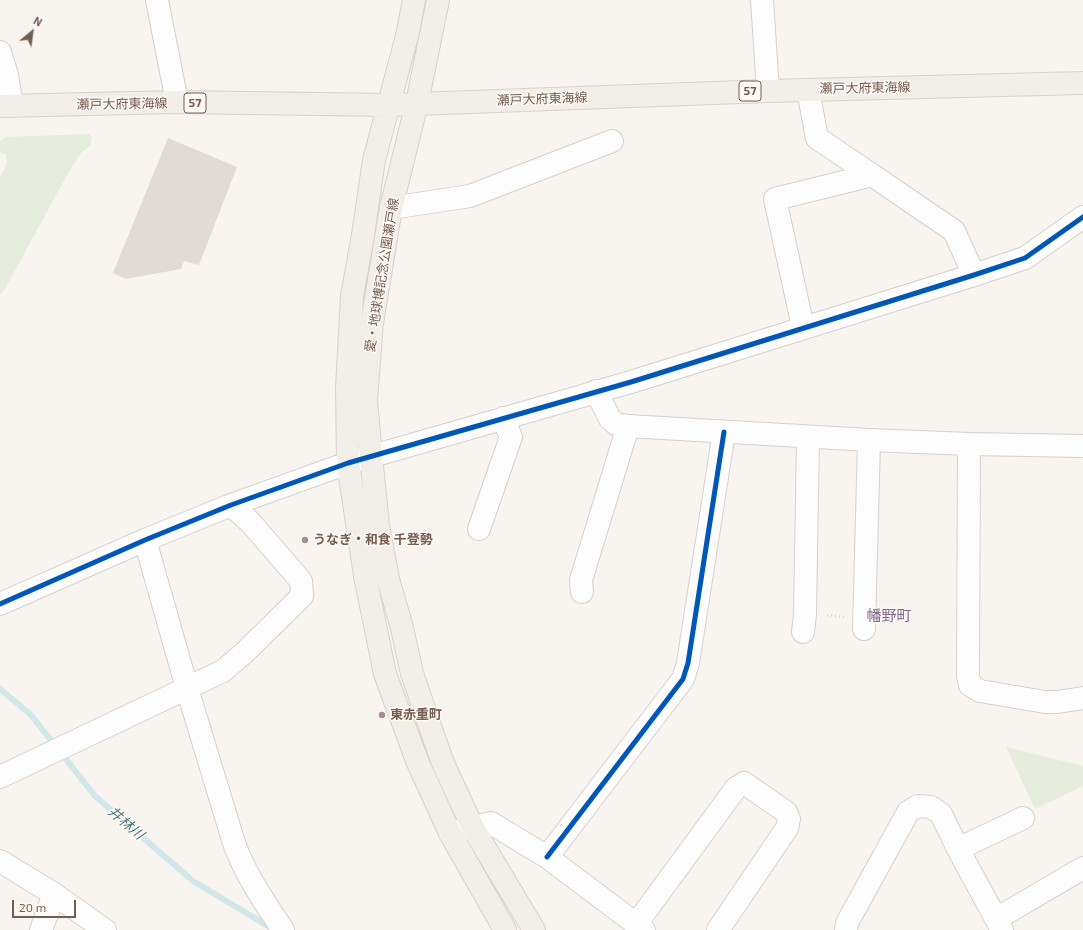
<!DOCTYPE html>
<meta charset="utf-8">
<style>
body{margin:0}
#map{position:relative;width:1083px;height:930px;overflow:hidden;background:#f8f4f0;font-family:"Exo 2",sans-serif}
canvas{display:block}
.north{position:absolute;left:12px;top:12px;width:40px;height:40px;-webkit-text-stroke:3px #fef9f3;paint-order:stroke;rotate:29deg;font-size:11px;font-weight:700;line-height:16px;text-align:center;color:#755c51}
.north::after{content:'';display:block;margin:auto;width:14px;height:18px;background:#755c51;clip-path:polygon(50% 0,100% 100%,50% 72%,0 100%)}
.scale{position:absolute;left:12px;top:900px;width:64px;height:18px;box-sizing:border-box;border:2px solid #755c51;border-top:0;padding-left:5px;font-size:12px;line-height:14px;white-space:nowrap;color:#755c51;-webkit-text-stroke:3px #fef9f3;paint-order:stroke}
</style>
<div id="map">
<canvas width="1083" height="930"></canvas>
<div class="north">N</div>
<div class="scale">20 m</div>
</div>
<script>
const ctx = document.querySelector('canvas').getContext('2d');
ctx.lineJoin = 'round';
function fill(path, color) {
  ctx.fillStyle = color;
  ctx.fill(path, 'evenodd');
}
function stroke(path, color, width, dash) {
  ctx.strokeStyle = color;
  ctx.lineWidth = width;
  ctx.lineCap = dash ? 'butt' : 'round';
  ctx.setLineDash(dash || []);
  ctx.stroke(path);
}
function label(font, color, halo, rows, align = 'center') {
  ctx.font = font + ' "Exo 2","Noto Sans JP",sans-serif';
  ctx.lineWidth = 3;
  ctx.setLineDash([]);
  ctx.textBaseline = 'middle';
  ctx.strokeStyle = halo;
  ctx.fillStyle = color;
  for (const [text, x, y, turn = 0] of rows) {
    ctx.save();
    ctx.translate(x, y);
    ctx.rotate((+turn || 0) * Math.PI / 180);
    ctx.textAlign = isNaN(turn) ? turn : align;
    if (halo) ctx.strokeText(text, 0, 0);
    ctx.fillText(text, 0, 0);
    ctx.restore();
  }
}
fill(new Path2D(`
 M 89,134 L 92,137 L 90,146 L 80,154 L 67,175 L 6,287 L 0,295 L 0,177 L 7,163 L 6,155 L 0,152 L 0,142 L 6,137 Z
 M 1006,747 L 1083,766 L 1083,786 L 1035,809 Z`), '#e7eddc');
stroke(new Path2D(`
 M 0,689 L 31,715 L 95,796 L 193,881 L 273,929`), '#d2e7e8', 6);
fill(new Path2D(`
 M 168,138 L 237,167 L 199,265 L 184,261 L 181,269 L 126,279 L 113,273 Z`), '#e2dad5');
const minor = new Path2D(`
 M 157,0 L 177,102
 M 762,0 L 768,91
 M 0,52 L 7,75 L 12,106
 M 808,90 L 817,138 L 872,175
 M 391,208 L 470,196 L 612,141
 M 803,327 L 775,199 L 872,175 L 954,231 L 974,275
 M 596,391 L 610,419 L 616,424 L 628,426 L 869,440 L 969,444 L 1083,446
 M 969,444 L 968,676 L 970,685 L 980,691 L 1045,702 L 1057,702 L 1083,698
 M 479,529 L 511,437 L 503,418
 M 145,540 L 187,688 L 233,840 C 244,873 264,901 283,930
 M 582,592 L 581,580 L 628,426
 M 0,604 L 145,540 L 231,505 L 348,463 L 631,382 L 974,275 L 1025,258 L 1083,217
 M 864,629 L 869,440
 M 803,632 L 805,614 L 808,437
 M 0,777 L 223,671 L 244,653 L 302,596 L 301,581 L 251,523 L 231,505
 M 450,833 L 491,823 L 547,857 L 644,930
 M 958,849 L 1023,818
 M 547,857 L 683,679 L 688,663 L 724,432
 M 0,861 L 54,894 L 41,930
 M 54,894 L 105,930
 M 996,919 L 1083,868
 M 637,923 L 736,788 L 744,783 L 786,812 L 789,819 L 787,828 L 718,930
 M 846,930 L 847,923 L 908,812 L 918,806 L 931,807 L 941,814 L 958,849 L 1002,930`);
const major = new Path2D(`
 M 414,0 L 407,36 L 374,160 L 363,235 L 352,296 L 347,387 L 348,463 L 365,576 L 385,674 L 418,763 L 450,833 L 505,930
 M 438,0 L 417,103 L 391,208 L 372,323 L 366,400 L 371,456 L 378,525 L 388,579 L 401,624 L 412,673 L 430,726 L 443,763 L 473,828 L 534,930
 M 0,106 L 177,102 L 389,105 L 768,91 L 1083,83`);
stroke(minor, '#d6d0cb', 24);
stroke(major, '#d9d1cd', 24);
stroke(new Path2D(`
 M 827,615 L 844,617`), '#dad3d1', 2.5, [1, 3]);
stroke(minor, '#fefdfd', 22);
stroke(major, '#f2eee8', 22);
stroke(new Path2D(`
 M 0,604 L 145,540 L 231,505 L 348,463 L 631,382 L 974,275 L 1025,258 L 1083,217
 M 547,857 L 683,679 L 688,663 L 724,432`), '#0057b8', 5);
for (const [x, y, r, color] of [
 [305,540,4,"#a39189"],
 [382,715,4,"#a39189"]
]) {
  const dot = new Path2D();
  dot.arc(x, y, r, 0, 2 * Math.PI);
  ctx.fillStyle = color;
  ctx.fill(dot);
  stroke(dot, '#fef9f3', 1.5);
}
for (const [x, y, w] of [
 [750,91,22],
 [195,103,22]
]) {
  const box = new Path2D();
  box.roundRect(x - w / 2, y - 10, w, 20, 3);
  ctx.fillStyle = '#fef9f3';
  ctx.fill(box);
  stroke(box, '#755c51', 1);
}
label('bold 12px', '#755c51', null, [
 ["57",750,91],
 ["57",195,103]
]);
label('13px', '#755c51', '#fef9f3', [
 ["瀬戸大府東海線",865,88,-1],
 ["瀬戸大府東海線",542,99,-2],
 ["瀬戸大府東海線",122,104,-1],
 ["愛・地球博記念公園瀬戸線",382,275,-81]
]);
label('bold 13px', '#755c51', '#fef9f3', [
 ["うなぎ・和食 千登勢",313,540],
 ["東赤重町",390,715]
], 'left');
label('italic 14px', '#49797f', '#fef9f3', [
 ["井林川",126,823,41]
]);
label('15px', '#816990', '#fef9f3', [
 ["幡野町",889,616]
]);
</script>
